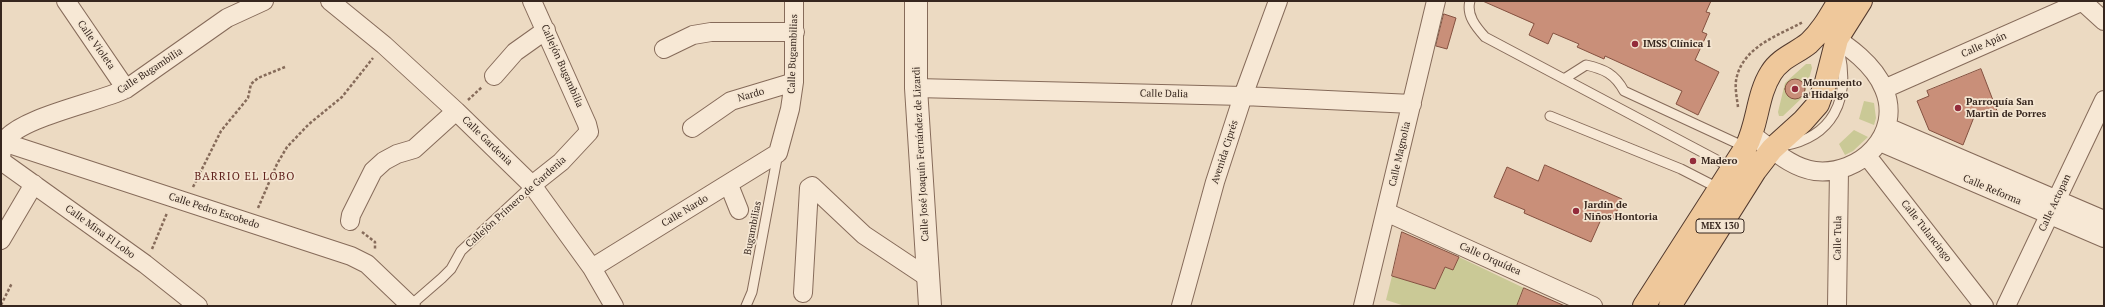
<!DOCTYPE html>
<meta charset="utf-8">
<style>
body{margin:0}
#map{position:relative;width:2105px;height:307px;overflow:hidden;background:#ecdac2;font-family:"PT Serif",serif}
canvas{display:block}
.frame{position:absolute;inset:0;border:2px solid #36261e;pointer-events:none}
</style>
<div id="map">
<canvas width="2105" height="307"></canvas>
<div class="frame"></div>
</div>
<script>
const ctx = document.querySelector('canvas').getContext('2d');
ctx.lineJoin = 'round';
function fill(path, color) {
  ctx.fillStyle = color;
  ctx.fill(path, 'evenodd');
}
function stroke(path, color, width, dash) {
  ctx.strokeStyle = color;
  ctx.lineWidth = width;
  ctx.lineCap = dash ? 'butt' : 'round';
  ctx.setLineDash(dash || []);
  ctx.stroke(path);
}
function label(font, color, halo, rows, align = 'center') {
  ctx.font = font + ' "PT Serif",serif';
  ctx.lineWidth = 3.5;
  ctx.setLineDash([]);
  ctx.textBaseline = 'middle';
  ctx.strokeStyle = halo;
  ctx.fillStyle = color;
  for (const [text, x, y, turn = 0] of rows) {
    ctx.save();
    ctx.translate(x, y);
    ctx.rotate((+turn || 0) * Math.PI / 180);
    ctx.textAlign = isNaN(turn) ? turn : align;
    if (halo) ctx.strokeText(text, 0, 0);
    ctx.fillText(text, 0, 0);
    ctx.restore();
  }
}
fill(new Path2D(`
 M 1806,64 L 1811,64 L 1812,68 L 1804,96 L 1783,116 L 1779,116 L 1778,112 L 1785,83 Z
 M 1864,101 L 1874,103 L 1876,118 L 1874,125 L 1859,119 Z
 M 1854,130 L 1868,137 L 1853,151 L 1845,155 L 1839,144 Z
 M 1459,257 L 1524,288 L 1517,306 L 1405,306 L 1386,300 L 1392,276 L 1435,289 L 1445,267 L 1453,270 Z`), '#cac996');
const building = new Path2D(`
 M 1483,1 L 1711,1 L 1706,12 L 1710,13 L 1702,32 L 1707,34 L 1695,60 L 1719,72 L 1698,115 L 1676,104 L 1682,91 L 1605,56 L 1604,59 L 1577,47 L 1579,44 L 1553,33 L 1548,44 L 1529,35 L 1534,24 Z
 M 1444,14 L 1456,18 L 1447,49 L 1436,46 Z
 M 1981,69 L 1999,116 L 1974,117 L 1963,145 L 1929,130 L 1917,101 L 1929,96 L 1927,91 Z
 M1785 89a10 10 0 1 1 20 0a10 10 0 1 1-20 0Z
 M 1545,165 L 1622,199 L 1613,220 L 1603,215 L 1591,242 L 1524,213 L 1525,210 L 1494,197 L 1507,167 L 1538,181 Z
 M 1402,232 L 1459,257 L 1453,270 L 1445,267 L 1435,289 L 1392,276 Z
 M 1524,288 L 1565,306 L 1517,306 Z`);
fill(building, '#c98f79');
stroke(building, '#845140', 1);
const service = new Path2D(`
 M 1470,1 C 1466,15 1476,27 1485,37 L 1732,168
 M 1564,79 L 1586,65 C 1604,69 1615,74 1624,91 L 1745,147
 M 1550,116 L 1681,169 L 1720,189
 M 1783,146 C 1833,137 1850,100 1840,53
 M 411,305 L 442,278 L 451,269 L 461,251 L 532,185
 M 746,306 L 752,292 L 778,153`);
const minor = new Path2D(`
 M 66,1 L 126,89
 M 330,1 L 384,45 L 456,111 L 532,185 L 592,268 L 614,306
 M 532,1 L 587,124 L 589,132 L 561,162 L 532,185
 M 2082,1 L 2104,21
 M 664,49 L 693,35 L 711,32 L 795,32
 M 494,76 L 515,52 L 546,30
 M 916,88 L 1243,96 L 1412,104
 M 1884,89 L 2083,1
 M 1887,127 L 2104,220
 M 692,128 L 731,101 L 794,82
 M 1752,135 C 1771,148 1791,168 1815,171 C 1860,176 1903,134 1884,89 C 1874,64 1848,46 1826,32
 M 1880,142 L 2104,238
 M 1,143 L 3,142 L 351,256 L 367,264 L 411,306
 M 1867,156 L 1984,306
 M 1,159 C 2,154 1,145 4,141 C 21,117 96,103 126,89 L 227,18 L 264,1
 M 1,161 L 145,264 L 198,306
 M 729,185 L 739,210
 M 1386,212 L 1593,306
 M 350,221 L 351,215 L 373,171 L 384,161 L 397,154 L 414,149 L 456,111
 M 1,240 L 34,184
 M 592,268 L 778,153 L 790,109 L 794,82 L 794,1
 M 803,293 L 809,188 L 812,186 L 864,235 L 927,277
 M 1181,306 L 1215,182 L 1243,96 L 1278,1
 M 1363,306 L 1436,1
 M 1837,306 L 1839,170
 M 2006,306 L 2104,100`);
const tertiary = new Path2D(`
 M 916,1 L 916,88 L 930,306`);
const primary = new Path2D(`
 M 1644,306 L 1746,147 C 1758,124 1757,95 1771,73 C 1780,58 1797,53 1809,43 C 1822,31 1830,16 1839,1
 M 1670,306 L 1755,171 L 1772,149 L 1803,121 L 1818,104 L 1826,82 L 1837,39 L 1861,1`);
stroke(service, '#866b5a', 11);
stroke(minor, '#866b5a', 20);
stroke(tertiary, '#866b5a', 24);
stroke(primary, '#533a2e', 24);
stroke(new Path2D(`
 M 468,100 L 482,87
 M 1738,107 C 1737,98 1734,86 1737,76 C 1745,46 1779,35 1803,22
 M 193,187 L 221,131 L 248,98 L 251,84 L 258,78 L 285,67
 M 258,208 L 277,164 L 287,147 L 309,124 L 342,97 L 373,58
 M 362,232 L 375,242 L 375,250
 M 152,249 L 167,213
 M 1,305 L 12,283`), '#866b5a', 2.5, [3, 2]);
stroke(service, '#f7e8d5', 9);
stroke(minor, '#f7e8d5', 18);
stroke(tertiary, '#f7e8d5', 22);
stroke(primary, '#efc89b', 22);
for (const [x, y, r, color] of [
 [1635,44,4,"#932c3b"],
 [1795,89,4,"#932c3b"],
 [1958,108,4,"#932c3b"],
 [1693,161,4,"#932c3b"],
 [1576,211,4,"#932c3b"]
]) {
  const dot = new Path2D();
  dot.arc(x, y, r, 0, 2 * Math.PI);
  ctx.fillStyle = color;
  ctx.fill(dot);
  stroke(dot, '#f4e5d1', 1.5);
}
for (const [x, y, w] of [
 [1720,226,48]
]) {
  const box = new Path2D();
  box.roundRect(x - w / 2, y - 7, w, 14, 3);
  ctx.fillStyle = '#f4e5d1';
  ctx.fill(box);
  stroke(box, '#36261e', 1);
}
label('bold 9px', '#36261e', null, [
 ["MEX 130",1720,226]
]);
label('bold 10px', '#36261e', '#f4e5d1', [
 ["IMSS Clínica 1",1643,44],
 ["Monumento",1803,83],
 ["a Hidalgo",1803,95],
 ["Parroquía San",1966,102],
 ["Martin de Porres",1966,114],
 ["Madero",1701,161],
 ["Jardín de",1584,205],
 ["Niños Hontoria",1584,217]
], 'left');
label('10px', '#36261e', '#f4e5d1', [
 ["Calle Violeta",96,45,55],
 ["Calle Apán",1984,45,-24],
 ["Calle Bugambilias",793,54,-88],
 ["Callejón Bugambilia",562,66,66],
 ["Calle Bugambilia",150,71,-33],
 ["Calle Dalia",1164,94,1],
 ["Nardo",751,95,-16],
 ["Calle Gardenia",487,141,44],
 ["Avenida Ciprés",1225,152,-72],
 ["Calle José Joaquín Fernández de Lizardi",921,154,-93],
 ["Calle Magnolia",1400,154,-77],
 ["Calle Reforma",1992,190,23],
 ["Callejón Primero de Gardenia",516,202,-42],
 ["Calle Actopan",2055,203,-65],
 ["Calle Pedro Escobedo",214,211,18],
 ["Calle Nardo",685,211,-31],
 ["Bugambilias",753,228,-79],
 ["Calle Tulancingo",1926,231,52],
 ["Calle Mina El Lobo",100,232,36],
 ["Calle Tula",1838,238,-89],
 ["Calle Orquídea",1490,259,24]
]);
ctx.letterSpacing = '1px';
label('11px', '#61231e', '#f4e5d1', [
 ["BARRIO EL LOBO",245,177]
]);
ctx.letterSpacing = '0px';
</script>
